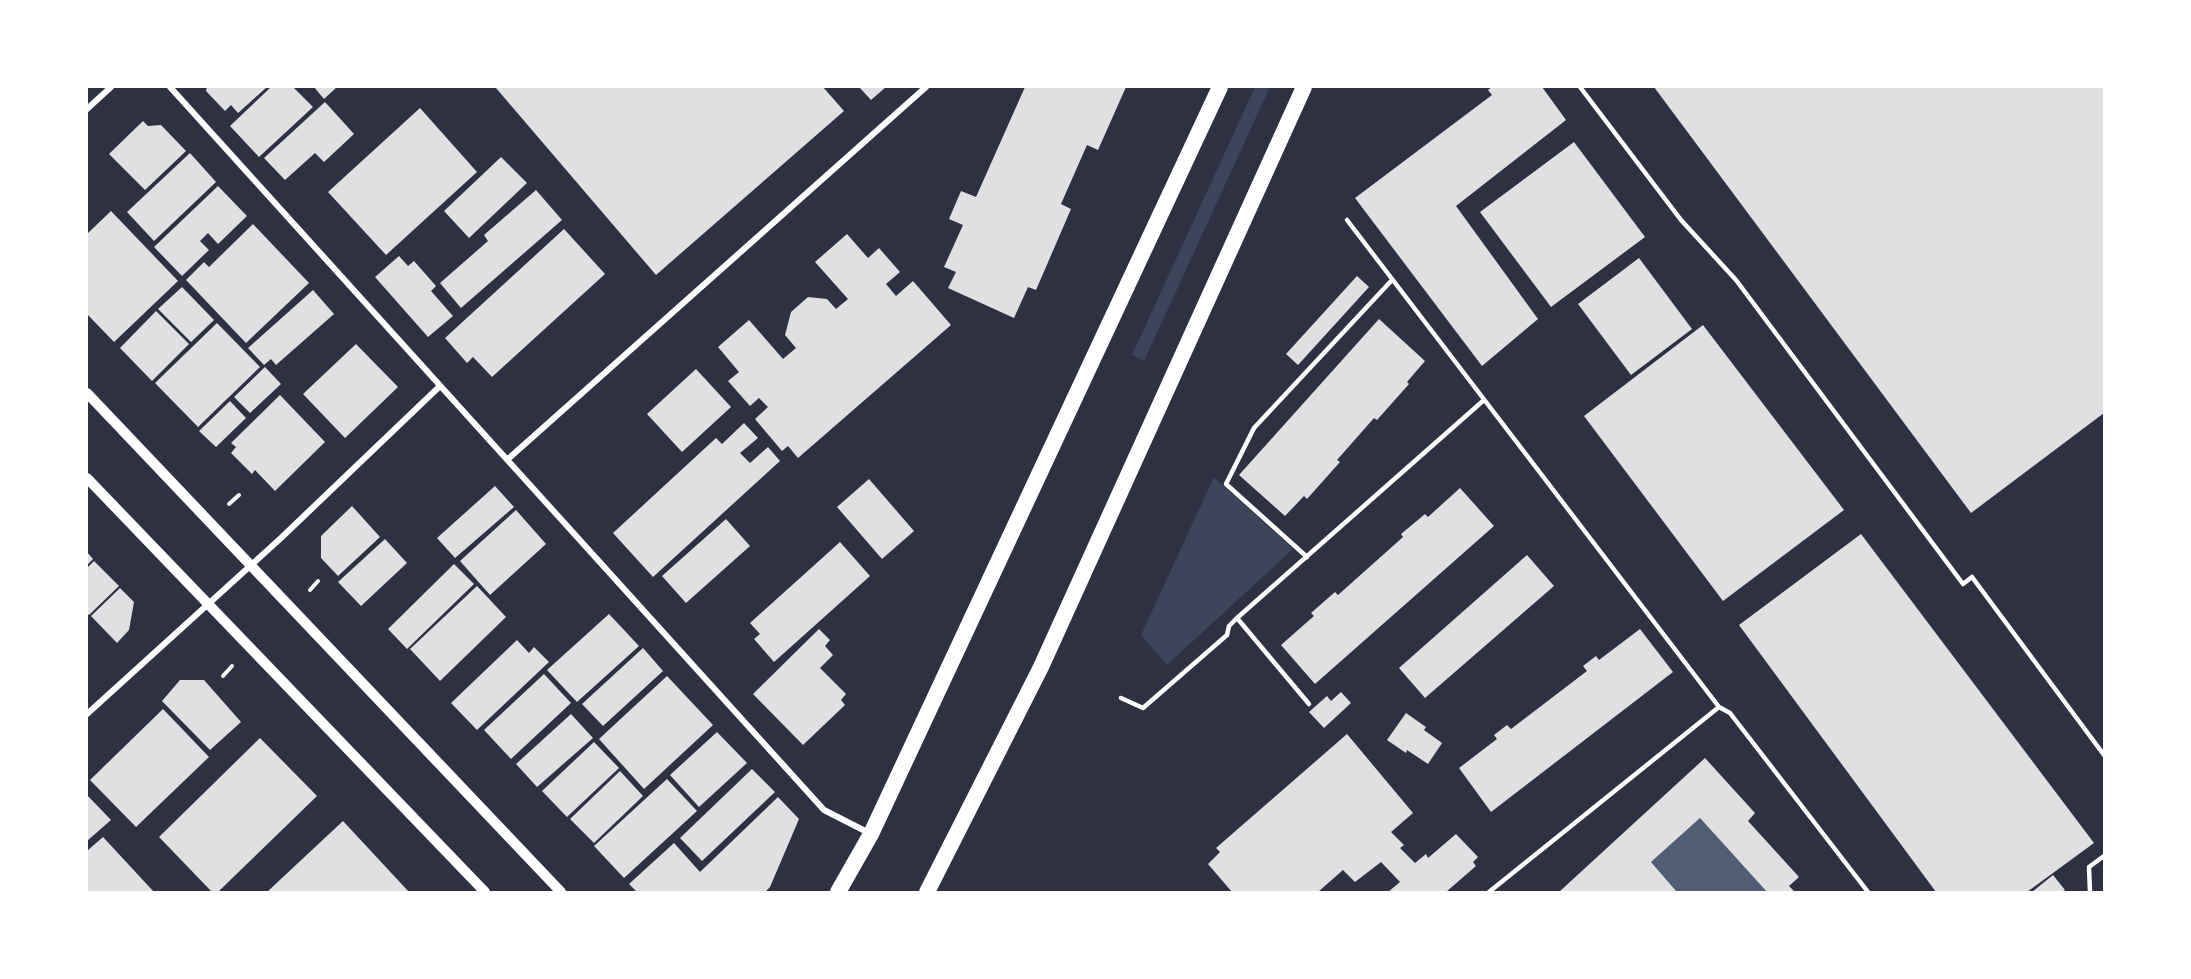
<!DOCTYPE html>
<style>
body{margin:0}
#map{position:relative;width:2191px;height:979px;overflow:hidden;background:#2d3142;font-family:Poppins,sans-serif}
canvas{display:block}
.frame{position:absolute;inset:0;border:88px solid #fff;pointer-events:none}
</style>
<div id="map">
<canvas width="2191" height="979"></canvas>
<div class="frame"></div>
</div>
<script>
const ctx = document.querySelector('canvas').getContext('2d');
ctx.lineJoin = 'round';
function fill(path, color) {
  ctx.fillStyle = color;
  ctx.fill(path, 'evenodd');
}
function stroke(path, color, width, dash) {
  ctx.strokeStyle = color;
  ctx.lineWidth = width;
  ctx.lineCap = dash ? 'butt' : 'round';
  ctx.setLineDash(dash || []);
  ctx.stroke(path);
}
fill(new Path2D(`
 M 1255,87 L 1270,87 L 1144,361 L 1132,355 Z
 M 1214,477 L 1293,549 L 1167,665 L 1141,635 Z`), '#3c4559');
fill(new Path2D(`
 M 1700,818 L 1767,892 L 1677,892 L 1651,862 Z`), '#4f5d75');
fill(new Path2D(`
 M 207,87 L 267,87 L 238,113 L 231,105 L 225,111 L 206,91 Z
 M 271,87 L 293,87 L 313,107 L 259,157 L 230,126 Z
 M 314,87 L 337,87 L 324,99 Z
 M 497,87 L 823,87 L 844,111 L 656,275 L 496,88 Z
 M 859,87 L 886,87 L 871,100 Z
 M 1025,87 L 1126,87 L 1098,150 L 1087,145 L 1061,204 L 1071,209 L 1036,290 L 1028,287 L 1014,318 L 948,288 L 956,272 L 944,267 L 963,225 L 949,219 L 961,191 L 976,197 Z
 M 1492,87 L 1542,87 L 1566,120 L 1456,206 L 1538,319 L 1482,366 L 1355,198 L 1492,95 L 1488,90 Z
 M 1654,87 L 2104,87 L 2104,413 L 1971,513 Z
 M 325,102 L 354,134 L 324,162 L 315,153 L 285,180 L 264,158 Z
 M 420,108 L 477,172 L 386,255 L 328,192 Z
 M 143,121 L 148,126 L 161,125 L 186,151 L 145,190 L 109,154 Z
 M 1574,142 L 1645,237 L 1551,307 L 1480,212 Z
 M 190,153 L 216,182 L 154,241 L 127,212 Z
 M 501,157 L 527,183 L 469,238 L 444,211 Z
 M 218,186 L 247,216 L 218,244 L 208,233 L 200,241 L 209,250 L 182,276 L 154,247 Z
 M 536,190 L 562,220 L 461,308 L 440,283 L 488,241 L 484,235 Z
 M 111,211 L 178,281 L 114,342 L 87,314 L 87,234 Z
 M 253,224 L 309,283 L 246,343 L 186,280 L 204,262 L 209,267 Z
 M 564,229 L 605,274 L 492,377 L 473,357 L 467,363 L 445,338 Z
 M 847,234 L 868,258 L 879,248 L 900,272 L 886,284 L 896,296 L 913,281 L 951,325 L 798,458 L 788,446 L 782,451 L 755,419 L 768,407 L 759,398 L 750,406 L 728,381 L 739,372 L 718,347 L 749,320 L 783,359 L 796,348 L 785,335 L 791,312 L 808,297 L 827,299 L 836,309 L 848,299 L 815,262 Z
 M 399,256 L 408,266 L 414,261 L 436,286 L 431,291 L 453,316 L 428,337 L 375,277 Z
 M 1639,258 L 1692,329 L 1631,375 L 1578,304 Z
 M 1357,276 L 1369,287 L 1298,365 L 1286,354 Z
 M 182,287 L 214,320 L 191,342 L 158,309 Z
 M 313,290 L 334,314 L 276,365 L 271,359 L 264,365 L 248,348 Z
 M 156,311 L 189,344 L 152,381 L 120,348 Z
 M 1379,319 L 1425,361 L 1407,382 L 1409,384 L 1377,420 L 1374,418 L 1337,460 L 1340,462 L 1307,499 L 1304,496 L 1285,516 L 1239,475 Z
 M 217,323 L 260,367 L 198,427 L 155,383 Z
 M 1703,325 L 1844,510 L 1723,601 L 1584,416 Z
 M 356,344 L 398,387 L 345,438 L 303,394 Z
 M 265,367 L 281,384 L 250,413 L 234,397 Z
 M 696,369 L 731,407 L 682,452 L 647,414 Z
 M 280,395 L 325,442 L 275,491 L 255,470 L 252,474 L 231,453 L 236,447 L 231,443 Z
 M 230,401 L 246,418 L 216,447 L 199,431 Z
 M 744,423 L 758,438 L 740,453 L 750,463 L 768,447 L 780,461 L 653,577 L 613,533 L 716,438 L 722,444 Z
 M 869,479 L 914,531 L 882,559 L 837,507 Z
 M 495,486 L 514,507 L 455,558 L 437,538 Z
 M 1460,488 L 1494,526 L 1315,684 L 1281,645 L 1314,616 L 1311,613 L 1335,592 L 1338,595 L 1403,537 L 1401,534 L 1425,514 L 1428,517 Z
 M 352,506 L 380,537 L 338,576 L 321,558 L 321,536 Z
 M 516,510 L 546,544 L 490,595 L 460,561 Z
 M 726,519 L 750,546 L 686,603 L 662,576 Z
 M 1861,534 L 2094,843 L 2027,892 L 1936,892 L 1739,625 Z
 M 385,539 L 407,563 L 361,606 L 338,582 Z
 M 840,542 L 870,576 L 774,662 L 754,639 L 760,634 L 750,623 Z
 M 87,552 L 93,559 L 87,565 Z
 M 1527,555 L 1554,586 L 1425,698 L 1399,668 Z
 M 94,561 L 119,586 L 89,615 L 87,613 L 87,568 Z
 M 454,564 L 474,584 L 407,649 L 388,629 Z
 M 477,586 L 506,617 L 440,681 L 410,649 Z
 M 120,588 L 134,602 L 129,630 L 117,643 L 91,616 Z
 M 609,614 L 639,646 L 577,702 L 547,670 Z
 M 819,629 L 830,640 L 825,646 L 833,655 L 820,668 L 846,694 L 841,700 L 845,705 L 803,745 L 753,694 Z
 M 1640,629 L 1673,672 L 1491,812 L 1459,768 L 1497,739 L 1494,735 L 1507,725 L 1511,729 L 1587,671 L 1583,666 L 1596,656 L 1599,660 Z
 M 517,640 L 529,653 L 534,647 L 549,662 L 477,730 L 451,703 Z
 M 643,648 L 663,671 L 603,726 L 582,704 Z
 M 544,674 L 571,703 L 511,759 L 484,730 Z
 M 667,676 L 713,725 L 644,789 L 599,739 Z
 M 180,680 L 204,680 L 241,722 L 210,750 L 162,701 Z
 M 1341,692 L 1351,703 L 1324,728 L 1309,712 L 1327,696 L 1331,701 Z
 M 163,709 L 209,757 L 136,827 L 90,780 Z
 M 1406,713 L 1426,727 L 1424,730 L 1442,743 L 1428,764 L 1407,750 L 1406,753 L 1387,740 Z
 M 571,714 L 593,738 L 537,787 L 516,764 Z
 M 717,732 L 747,763 L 699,807 L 670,775 Z
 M 1347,734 L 1413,813 L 1391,832 L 1404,845 L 1400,848 L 1415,863 L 1426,854 L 1428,858 L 1456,834 L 1478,857 L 1473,862 L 1476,866 L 1446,892 L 1388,892 L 1400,882 L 1381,862 L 1355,882 L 1343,870 L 1318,892 L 1232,892 L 1208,864 L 1220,852 L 1216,848 Z
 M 260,738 L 317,796 L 218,892 L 212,892 L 159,837 Z
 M 594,742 L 619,768 L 567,817 L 542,791 Z
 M 1705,758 L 1755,813 L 1748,821 L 1799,877 L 1789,886 L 1795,892 L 1767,892 L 1700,818 L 1651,862 L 1677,892 L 1559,892 Z
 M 752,769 L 775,792 L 702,861 L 680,838 Z
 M 620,771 L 643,796 L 594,843 L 570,819 Z
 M 667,779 L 697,811 L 624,878 L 594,846 Z
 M 87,795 L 111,820 L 87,841 Z
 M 778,797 L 799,819 L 770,887 L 765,892 L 637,892 L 629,884 L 674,843 L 700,872 Z
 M 343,821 L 409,892 L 267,892 Z
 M 103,837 L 154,892 L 87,892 L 87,851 Z
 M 2053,875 L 2065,890 L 2062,892 L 2032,892 Z`), '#e0e0e3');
stroke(new Path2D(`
 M 229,504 L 239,495
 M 310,590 L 318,581
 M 223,676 L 232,666`), '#fff', 4);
stroke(new Path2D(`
 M 1580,87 L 1681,220 L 1736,280 L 1963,584 L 1972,577 L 2104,755
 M 1347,220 L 1719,707 L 1730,713 L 1868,892
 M 1307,557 L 1226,484 L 1254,428 L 1392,280
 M 1237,618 L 1309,704
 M 1121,698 L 1143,708 L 1227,635 L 1229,626 L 1237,618 L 1484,400
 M 1489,892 L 1719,707
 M 2090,892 L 2089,867 L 2104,856`), '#fff', 4.5);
stroke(new Path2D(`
 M 170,87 L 824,810 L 871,834
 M 87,109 L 111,87
 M 508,459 L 926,87
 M 87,714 L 281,538 L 440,386`), '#fff', 6);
stroke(new Path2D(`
 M 87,393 L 561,892
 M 87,478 L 485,892`), '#fff', 10);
stroke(new Path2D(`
 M 838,892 L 871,834 L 1220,87
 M 927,892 L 1041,667 L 1304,87`), '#fff', 16);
</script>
